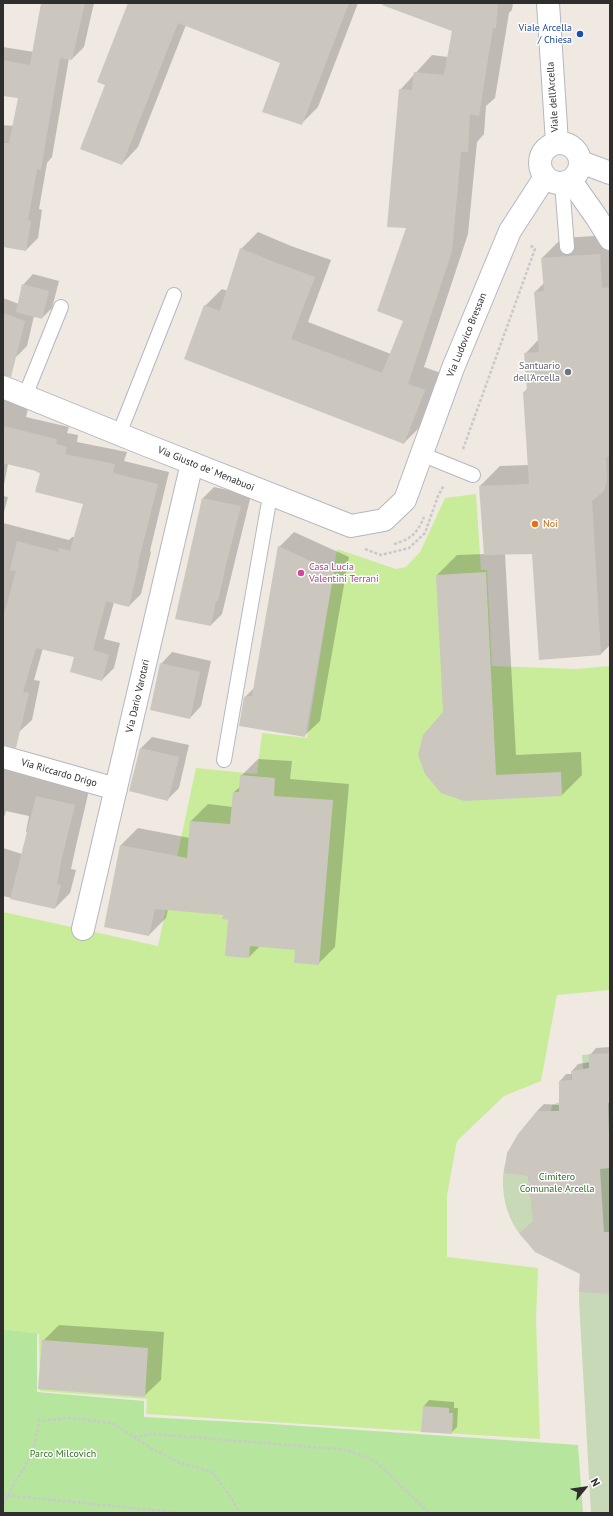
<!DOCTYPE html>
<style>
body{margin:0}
#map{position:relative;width:613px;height:1516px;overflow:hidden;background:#efe9e1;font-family:"PT Sans",sans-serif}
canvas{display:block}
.frame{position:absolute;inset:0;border:4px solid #2e2e2e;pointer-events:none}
.north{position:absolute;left:565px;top:1468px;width:40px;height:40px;-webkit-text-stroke:3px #fff;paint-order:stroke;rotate:61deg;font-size:11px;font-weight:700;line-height:16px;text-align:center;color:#2e2e2e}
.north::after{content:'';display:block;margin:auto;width:14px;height:18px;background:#2e2e2e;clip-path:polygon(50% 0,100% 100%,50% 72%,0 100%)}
</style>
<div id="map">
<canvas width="613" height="1516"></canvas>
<div class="frame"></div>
<div class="north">N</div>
</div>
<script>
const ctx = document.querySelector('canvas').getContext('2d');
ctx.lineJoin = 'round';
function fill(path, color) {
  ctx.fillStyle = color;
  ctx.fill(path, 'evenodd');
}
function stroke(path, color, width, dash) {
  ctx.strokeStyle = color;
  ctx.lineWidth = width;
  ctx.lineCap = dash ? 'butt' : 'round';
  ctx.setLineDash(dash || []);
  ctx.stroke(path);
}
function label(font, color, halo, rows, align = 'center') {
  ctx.font = font + ' "PT Sans",sans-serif';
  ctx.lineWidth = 3;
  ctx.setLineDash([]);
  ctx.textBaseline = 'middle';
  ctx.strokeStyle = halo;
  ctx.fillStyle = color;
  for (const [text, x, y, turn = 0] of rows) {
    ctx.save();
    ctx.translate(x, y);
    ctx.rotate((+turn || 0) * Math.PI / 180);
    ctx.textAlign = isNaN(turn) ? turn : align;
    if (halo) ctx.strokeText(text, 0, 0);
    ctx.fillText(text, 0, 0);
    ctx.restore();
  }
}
fill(new Path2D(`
 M 3,1329 L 37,1333 L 37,1392 L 144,1401 L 144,1417 L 272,1424 L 578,1445 L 583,1513 L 3,1513 Z`), '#b6e59e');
fill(new Path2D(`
 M 610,1053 L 610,1513 L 591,1513 L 579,1301 L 580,1269 C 537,1260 505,1232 503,1186 C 503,1178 503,1167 507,1159 C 513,1146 527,1128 535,1115 L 542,1111 L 551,1111 L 552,1105 L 573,1097 L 571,1071 L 583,1069 L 582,1055 Z`), '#c8d9b8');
fill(new Path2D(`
 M 476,494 L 481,570 L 487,570 L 492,666 L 576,669 L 610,666 L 610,990 L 557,995 L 541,1081 L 504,1096 L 457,1141 L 447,1195 L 447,1257 L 538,1268 L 536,1320 L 540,1439 L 146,1414 L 147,1399 L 40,1391 L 39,1334 L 3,1329 L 3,912 L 158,946 L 196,768 L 257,774 L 262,733 L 307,738 L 337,549 L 396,569 L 406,567 L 420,552 L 445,498 Z`), '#c9ec9a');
fill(new Path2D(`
 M 54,3 L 94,3 L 84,47 L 72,59 L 69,58 L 52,157 L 47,163 L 39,209 L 42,210 L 38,238 L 26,250 L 3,246 L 3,125 L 14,126 L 19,98 L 3,95 L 3,47 L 34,52 Z
 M 129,3 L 358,3 L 318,107 L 301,124 L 281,63 L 186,25 L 138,147 L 122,164 L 106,85 Z
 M 380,3 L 513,3 L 512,10 L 509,13 L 495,98 L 486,106 L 484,134 L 477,142 L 468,234 L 424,367 L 441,373 L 421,426 L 404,443 L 205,306 L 222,289 L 228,291 L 241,249 L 258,232 L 291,246 L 331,260 L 308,322 L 391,354 L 405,320 L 407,227 L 400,90 L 432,55 L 448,57 L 453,31 Z
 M 610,235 L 610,645 L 601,654 L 540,659 L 533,552 L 505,554 L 516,755 L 581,752 L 582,775 L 562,795 L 465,800 L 444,712 L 437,575 L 457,555 L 485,554 L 480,486 L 500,466 L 529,465 L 524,392 L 528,388 L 525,354 L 539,339 L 535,292 L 544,283 L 542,258 L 562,238 Z
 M 33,274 L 59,281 L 52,308 L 42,318 L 34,316 L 27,346 L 16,357 L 3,352 L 3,298 L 19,304 L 23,285 Z
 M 3,388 L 30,401 L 26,417 L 69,427 L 67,433 L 78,435 L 77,442 L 127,452 L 124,461 L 169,472 L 150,551 L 151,552 L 141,594 L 129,606 L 114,602 L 104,639 L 120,643 L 114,668 L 102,680 L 75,656 L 43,648 L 34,680 L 40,681 L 32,720 L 20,731 L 3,727 L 3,523 L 69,540 L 72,537 L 75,537 L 84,503 L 41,472 L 8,464 L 3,490 Z
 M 214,487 L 251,495 L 222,614 L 211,625 L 203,498 Z
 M 3,496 L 8,497 L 3,516 Z
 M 294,532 L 349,557 L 320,721 L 304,736 L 244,698 L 254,688 L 279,547 Z
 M 172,652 L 211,661 L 201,706 L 190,718 L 161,664 Z
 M 152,737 L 189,745 L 179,788 L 168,799 L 130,790 L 141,748 Z
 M 258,759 L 292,761 L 290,779 L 349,784 L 335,947 L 318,964 L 296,949 L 260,946 L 249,957 L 229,919 L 224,914 L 168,909 L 166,918 L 149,935 L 105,926 L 121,845 L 138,828 L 190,838 L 191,821 L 208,804 L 233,807 L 234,792 L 241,786 L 241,776 Z
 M 3,760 L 89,790 L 76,846 L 71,869 L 76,870 L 70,893 L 55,908 L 3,896 L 3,848 L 22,854 L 28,832 L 26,832 L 29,816 L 6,811 L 3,820 Z
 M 610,1047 L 610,1293 L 581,1274 L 527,1227 L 534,1221 L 528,1175 L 537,1111 L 544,1104 L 560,1105 L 560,1081 L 566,1074 L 572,1074 L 572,1071 L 578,1064 L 590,1062 L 590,1055 L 596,1048 Z
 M 59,1325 L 164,1332 L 161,1380 L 144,1396 L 43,1341 Z
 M 429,1400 L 454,1402 L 454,1408 L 458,1408 L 457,1427 L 451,1433 L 422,1431 L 424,1406 Z`), '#0003');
fill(new Path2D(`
 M 41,3 L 85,3 L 72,60 L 60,58 L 41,170 L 37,169 L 28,220 L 31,221 L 26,251 L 3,247 L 3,143 L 9,143 L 18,98 L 3,96 L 3,60 L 30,65 Z
 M 128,3 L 349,3 L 302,125 L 262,112 L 280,63 L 178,23 L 122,165 L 80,149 L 105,85 L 97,82 Z
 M 383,3 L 498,3 L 496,28 L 493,28 L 479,116 L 470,114 L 468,152 L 461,152 L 452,251 L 408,384 L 425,390 L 404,444 L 184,359 L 204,305 L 220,311 L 240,248 L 274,262 L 315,277 L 291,339 L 382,373 L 403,321 L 377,311 L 406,228 L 387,227 L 399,89 L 412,90 L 414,72 L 444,75 L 452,31 L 382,5 Z
 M 600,254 L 602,288 L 610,287 L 610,457 L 606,457 L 607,479 L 604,491 L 592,501 L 601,655 L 539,660 L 532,554 L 484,555 L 479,486 L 529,484 L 523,392 L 527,391 L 524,353 L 539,352 L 534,292 L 544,291 L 541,258 Z
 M 22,284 L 49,291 L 42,319 L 16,312 Z
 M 3,313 L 25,321 L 11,377 L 3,375 Z
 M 3,426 L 57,439 L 56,444 L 67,447 L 65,454 L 115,464 L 113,473 L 158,484 L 138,563 L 139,563 L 129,607 L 106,601 L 93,650 L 109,655 L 102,681 L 70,672 L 74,657 L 36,648 L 23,692 L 29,693 L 16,748 L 3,745 L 3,618 L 16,571 L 10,570 L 17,541 L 58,552 L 59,548 L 70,551 L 83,504 L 35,492 L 40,473 L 36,472 L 37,471 L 3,463 Z
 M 202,498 L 241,506 L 226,565 L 218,601 L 216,601 L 211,626 L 175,619 Z
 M 278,546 L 334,572 L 305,737 L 239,726 L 244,697 L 252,696 Z
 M 486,572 L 496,775 L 561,772 L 562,796 L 464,801 L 441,793 L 425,774 L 418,755 L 423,735 L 443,712 L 436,575 Z
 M 160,663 L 200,672 L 190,719 L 150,710 Z
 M 140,748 L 179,757 L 168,801 L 129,791 Z
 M 240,775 L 275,778 L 274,796 L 333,800 L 319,965 L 294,963 L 295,950 L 250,946 L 249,958 L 225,956 L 228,920 L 222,919 L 223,915 L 155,909 L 149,936 L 104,927 L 120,845 L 187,858 L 190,821 L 230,824 L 233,792 L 239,792 Z
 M 36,796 L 75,805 L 61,862 L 57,884 L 61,885 L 55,909 L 10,899 Z
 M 610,1053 L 610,1103 L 608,1103 L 610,1168 L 600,1169 L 604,1232 L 610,1232 L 610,1294 L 579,1292 L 580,1274 L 535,1252 L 519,1233 L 533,1222 L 528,1176 L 504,1173 L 507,1153 L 518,1134 L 537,1111 L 559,1111 L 559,1081 L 572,1080 L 571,1071 L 589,1068 L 589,1054 Z
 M 42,1340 L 148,1348 L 145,1397 L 38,1389 Z
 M 423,1406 L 449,1408 L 449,1413 L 453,1413 L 452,1434 L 421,1432 Z`), '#cbc7bf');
const lane = new Path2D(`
 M 562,183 L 567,247
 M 25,396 L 61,307
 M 119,434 L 174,295
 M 421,454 L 473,475
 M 224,760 L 268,507 L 272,495`);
const street = new Path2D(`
 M 548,3 L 557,143
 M540 163a20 20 0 1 1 40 0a20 20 0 1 1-40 0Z
 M 581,162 L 610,173
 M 571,181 L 597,218 L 610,239
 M 3,387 L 146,445 L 351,526 L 384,520 L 405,500 L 453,368 L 510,231 L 545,177
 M 3,757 L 116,789
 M 83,929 L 192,463`);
stroke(lane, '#b4b7c1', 16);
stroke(street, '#b4b7c1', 24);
stroke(new Path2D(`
 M 463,449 L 535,249 L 530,245
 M 394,544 C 411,539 417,534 424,517
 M 365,549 L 381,555 L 409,548 L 425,533 L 438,496 L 444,485
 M 134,1437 L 153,1434 L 347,1450 L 375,1461 L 429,1513
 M 3,1495 L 182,1513
 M 3,1509 C 7,1493 16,1481 24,1468 C 33,1453 37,1437 39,1421 L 70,1418 L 112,1423 L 151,1448 L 180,1463 L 212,1472 L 230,1496 L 240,1513`), '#c9c9c9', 2.5, [3, 2]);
stroke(lane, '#fff', 14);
stroke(street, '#fff', 22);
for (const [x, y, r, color] of [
 [580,34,4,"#1a4fb4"],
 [568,372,4,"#6b7280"],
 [535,524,4,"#e8710a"],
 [301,573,4,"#d1479c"]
]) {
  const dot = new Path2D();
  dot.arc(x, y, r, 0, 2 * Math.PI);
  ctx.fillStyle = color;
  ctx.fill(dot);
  stroke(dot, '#fff', 1.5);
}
label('10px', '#164399', '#fff', [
 ["Viale Arcella",572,28],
 ["/ Chiesa",572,40]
], 'right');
label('10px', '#2e2e2e', '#fff', [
 ["Viale dell'Arcella",553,97,-94],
 ["Via Ludovico Bressan",467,335,-68],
 ["Via Giusto de' Menabuoi",206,469,22],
 ["Via Dario Varotari",138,696,-77],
 ["Via Riccardo Drigo",59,773,16]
]);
label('10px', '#5b616d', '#fff', [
 ["Santuario",560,366],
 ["dell'Arcella",560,378]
], 'right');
label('10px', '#c56008', '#fff', [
 ["Noi",543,524]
], 'left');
label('10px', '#b23c85', '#fff', [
 ["Casa Lucia",309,567],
 ["Valentini Terrani",309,579]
], 'left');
label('10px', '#2c6e1b', '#fff', [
 ["Cimitero",557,1177],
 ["Comunale Arcella",557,1189],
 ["Parco Milcovich",63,1454]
]);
</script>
